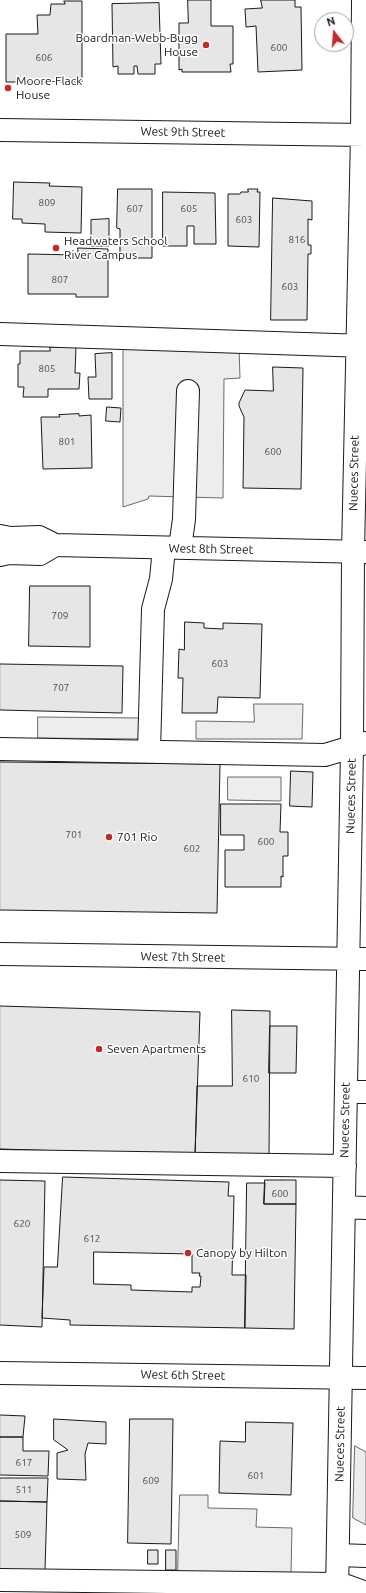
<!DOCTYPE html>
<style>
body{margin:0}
#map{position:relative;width:366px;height:1593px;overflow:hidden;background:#fff;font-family:Ubuntu,sans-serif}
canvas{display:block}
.north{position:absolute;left:314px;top:12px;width:40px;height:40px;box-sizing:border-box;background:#fff;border:1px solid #a3a3a3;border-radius:50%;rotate:343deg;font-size:11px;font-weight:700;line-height:16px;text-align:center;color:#1a1a1a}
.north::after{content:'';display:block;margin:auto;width:14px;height:18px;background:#c62828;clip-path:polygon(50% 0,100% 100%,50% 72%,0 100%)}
</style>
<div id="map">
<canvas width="366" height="1593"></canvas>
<div class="north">N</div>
</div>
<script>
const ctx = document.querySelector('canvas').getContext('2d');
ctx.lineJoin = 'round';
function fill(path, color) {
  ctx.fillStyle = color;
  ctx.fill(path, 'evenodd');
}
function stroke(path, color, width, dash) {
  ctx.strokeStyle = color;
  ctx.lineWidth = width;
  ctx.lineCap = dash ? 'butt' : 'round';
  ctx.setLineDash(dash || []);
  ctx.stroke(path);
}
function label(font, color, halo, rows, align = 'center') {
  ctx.font = font + ' Ubuntu,sans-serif';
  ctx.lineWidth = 3;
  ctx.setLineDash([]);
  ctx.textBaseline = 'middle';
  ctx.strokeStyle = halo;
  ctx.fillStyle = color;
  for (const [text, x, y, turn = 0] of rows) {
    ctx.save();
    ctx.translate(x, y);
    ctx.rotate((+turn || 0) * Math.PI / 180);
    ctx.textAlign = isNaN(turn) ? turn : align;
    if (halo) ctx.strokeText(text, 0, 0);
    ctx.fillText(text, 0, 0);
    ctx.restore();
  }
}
const built = new Path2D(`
 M 239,346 L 240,378 L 224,379 L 223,498 L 149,496 L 148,499 L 123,507 L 123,348 Z
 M 254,704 L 303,704 L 302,739 L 196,739 L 196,721 L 254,722 Z
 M 38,717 L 141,718 L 140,739 L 38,738 Z
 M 228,777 L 281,777 L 281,801 L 228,800 Z
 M 355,1446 L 366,1452 L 366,1525 L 353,1518 Z
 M 180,1495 L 208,1495 L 208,1508 L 257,1509 L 256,1527 L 292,1528 L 291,1574 L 178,1572 Z`);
fill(built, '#ededed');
stroke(built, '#6a6a6a', 1);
const building = new Path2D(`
 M 188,0 L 211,0 L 211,26 L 233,26 L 233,64 L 230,64 L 231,72 L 182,72 L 182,69 L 179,70 L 179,23 L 188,23 Z
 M 261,0 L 295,0 L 295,7 L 301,7 L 302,70 L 258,72 L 256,26 L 246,27 L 245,9 L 262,8 Z
 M 64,1 L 82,1 L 82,82 L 6,82 L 6,34 L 38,34 L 37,15 L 50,15 L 51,4 L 65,4 Z
 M 159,3 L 161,64 L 155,64 L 155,74 L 138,74 L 137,66 L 134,66 L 134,74 L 118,74 L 118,66 L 113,67 L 112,4 Z
 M 14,182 L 50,183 L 49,186 L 82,187 L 81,233 L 45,232 L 45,224 L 22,223 L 22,219 L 13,219 Z
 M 118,189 L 152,189 L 152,258 L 120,258 L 120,229 L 117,228 Z
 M 248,189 L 258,189 L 257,192 L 260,192 L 259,247 L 228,246 L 228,194 L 240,194 L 241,192 L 248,192 Z
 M 163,192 L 215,193 L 216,244 L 194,244 L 194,226 L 187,226 L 187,246 L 163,246 Z
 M 273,198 L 312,201 L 312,220 L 308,219 L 308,245 L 311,245 L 311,254 L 308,254 L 307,320 L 271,320 Z
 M 109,219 L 109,246 L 91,246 L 91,220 Z
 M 78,248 L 108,249 L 108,297 L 76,297 L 76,294 L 28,294 L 28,254 L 78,255 Z
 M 50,347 L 76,347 L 75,373 L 80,373 L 79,389 L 48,389 L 48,397 L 23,397 L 24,387 L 18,387 L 18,364 L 20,364 L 20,351 L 50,351 Z
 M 112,353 L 112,399 L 89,399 L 88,377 L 96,377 L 95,354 Z
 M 273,367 L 303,368 L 301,489 L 243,488 L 244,417 L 239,406 L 239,403 L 245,390 L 273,391 Z
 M 107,407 L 121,408 L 120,422 L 106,421 Z
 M 79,414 L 79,416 L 91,415 L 92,468 L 43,469 L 41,417 L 60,417 L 59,415 Z
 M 30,586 L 90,586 L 90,647 L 29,646 Z
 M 185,622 L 204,623 L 204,628 L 223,629 L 223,623 L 262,624 L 260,698 L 218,697 L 217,713 L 182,713 L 183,678 L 178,678 L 179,649 L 184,650 Z
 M 0,664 L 123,666 L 122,713 L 0,710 Z
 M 0,762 L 220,764 L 217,913 L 0,910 Z
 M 291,771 L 313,772 L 312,807 L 290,806 Z
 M 221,804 L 281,804 L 280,832 L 288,832 L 288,856 L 283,856 L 283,877 L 281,876 L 281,887 L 225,887 L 225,850 L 244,850 L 244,835 L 221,835 Z
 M 0,1006 L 200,1012 L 195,1155 L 0,1149 Z
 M 232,1010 L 270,1011 L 269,1156 L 195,1155 L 197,1086 L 232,1086 Z
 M 270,1026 L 297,1026 L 296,1073 L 269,1073 Z
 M 63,1177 L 229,1182 L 228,1196 L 234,1196 L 232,1275 L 246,1275 L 245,1328 L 70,1325 L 70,1320 L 42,1318 L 44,1267 L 57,1267 ZM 94,1252 L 192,1254 L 192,1273 L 200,1273 L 199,1276 L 201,1276 L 200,1287 L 192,1287 L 192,1292 L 131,1290 L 131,1285 L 94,1284 Z
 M 0,1180 L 45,1181 L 42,1327 L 0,1325 Z
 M 265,1180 L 296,1180 L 296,1204 L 264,1204 Z
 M 247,1183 L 265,1183 L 264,1204 L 296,1204 L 294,1329 L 245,1328 Z
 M 0,1415 L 25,1416 L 23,1437 L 0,1437 Z
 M 54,1419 L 106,1422 L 106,1444 L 88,1443 L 85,1454 L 86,1480 L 57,1479 L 57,1453 L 68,1450 L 54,1440 Z
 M 130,1419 L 173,1419 L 171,1544 L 128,1543 Z
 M 246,1422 L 293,1423 L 291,1495 L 219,1493 L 220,1441 L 245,1442 Z
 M 0,1437 L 23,1437 L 23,1451 L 49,1451 L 48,1476 L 0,1475 Z
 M 0,1478 L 48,1478 L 47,1502 L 0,1501 Z
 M 0,1501 L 47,1502 L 45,1571 L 0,1569 Z
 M 148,1550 L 158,1550 L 158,1564 L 148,1564 Z
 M 166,1550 L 176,1550 L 176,1570 L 166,1570 Z`);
fill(building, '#e6e6e6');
stroke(building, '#1a1a1a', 1);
const minor = new Path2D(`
 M 0,130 L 366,135
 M 0,334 L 366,346
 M 0,536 L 10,538 L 39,537 L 55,545 L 366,552
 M 180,548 L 184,519 L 188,391
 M 0,555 L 9,553 L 40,554 L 55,545
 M 0,749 L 325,755 L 365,743
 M 149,751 L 153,609 L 161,579 L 164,548
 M 0,954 L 366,959
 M 346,1092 L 366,1092
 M 0,1161 L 345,1166
 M 344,1207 L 366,1208
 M 338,1555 L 366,1556
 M 0,1580 L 337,1584 L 347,1586 L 366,1593
 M 337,1593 L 352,748 L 353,552 L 362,135 L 363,0`);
const major = new Path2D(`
 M 0,1373 L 366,1378`);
stroke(minor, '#1a1a1a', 24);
stroke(major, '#1a1a1a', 24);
stroke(minor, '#fff', 22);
stroke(major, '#fff', 22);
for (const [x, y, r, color] of [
 [206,45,4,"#c62828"],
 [8,88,4,"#c62828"],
 [56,248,4,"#c62828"],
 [109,837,4,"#c62828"],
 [99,1049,4,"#c62828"],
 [188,1253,4,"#c62828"]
]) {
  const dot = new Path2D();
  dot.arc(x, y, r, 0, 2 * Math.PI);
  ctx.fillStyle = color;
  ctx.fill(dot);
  stroke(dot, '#fff', 1.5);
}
label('10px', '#4d4d4d', null, [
 ["600",279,48],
 ["606",44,58],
 ["809",47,203],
 ["607",135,209],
 ["605",189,209],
 ["603",244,220],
 ["816",297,240],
 ["807",60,280],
 ["603",290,287],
 ["805",47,369],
 ["801",67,442],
 ["600",273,452],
 ["709",60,616],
 ["603",220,664],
 ["707",61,688],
 ["701",74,835],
 ["600",266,842],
 ["602",192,849],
 ["610",251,1079],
 ["600",280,1194],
 ["620",22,1224],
 ["612",92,1239],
 ["617",24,1463],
 ["601",256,1476],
 ["609",151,1481],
 ["511",24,1490],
 ["509",23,1535]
]);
label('12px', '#1a1a1a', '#fff', [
 ["Boardman-Webb-Bugg",198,38,"right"],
 ["House",198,52,"right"],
 ["Moore-Flack",16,81],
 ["House",16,95],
 ["Headwaters School",64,241],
 ["River Campus",64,255],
 ["701 Rio",117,837],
 ["Seven Apartments",107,1049],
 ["Canopy by Hilton",196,1253]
], 'left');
label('12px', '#1a1a1a', '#fff', [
 ["West 9th Street",183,132,1],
 ["Nueces Street",354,473,-89],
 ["West 8th Street",211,549,1],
 ["Nueces Street",351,796,-89],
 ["West 7th Street",183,957,1],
 ["Nueces Street",345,1120,-89],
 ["West 6th Street",183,1375,1],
 ["Nueces Street",340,1444,-89]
]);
</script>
